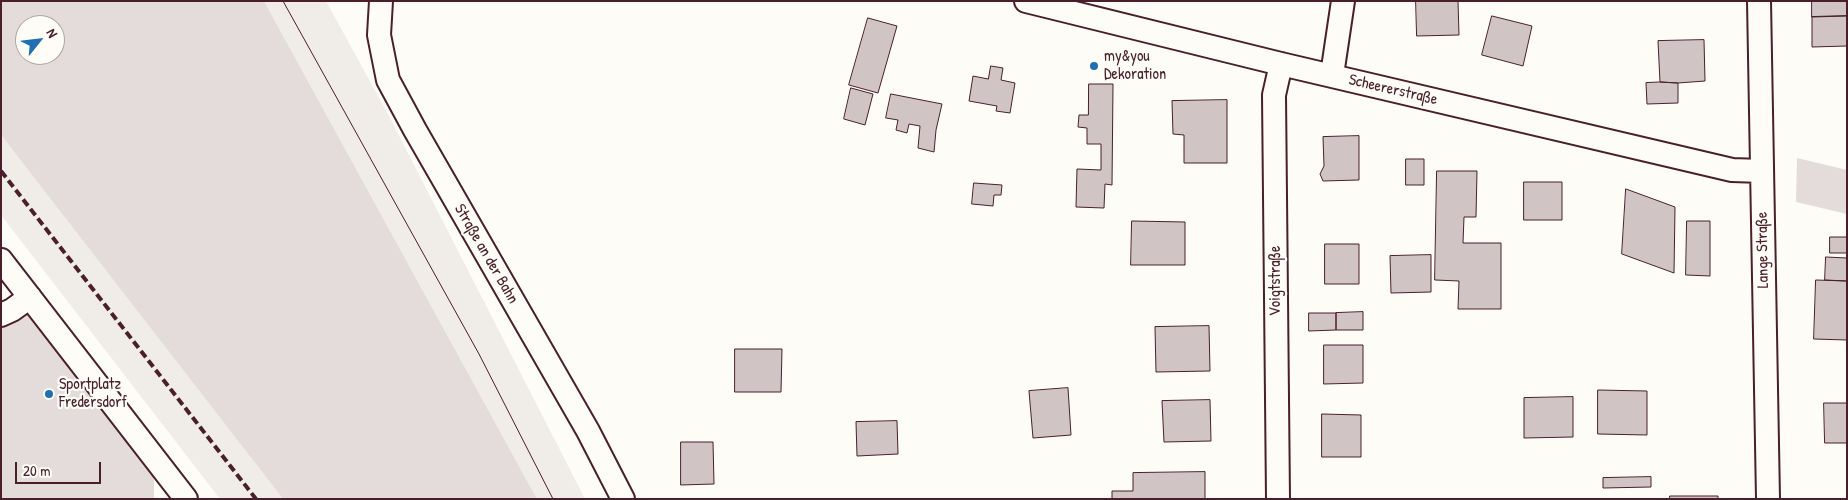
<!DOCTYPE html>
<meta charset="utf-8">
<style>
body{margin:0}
#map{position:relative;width:1848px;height:500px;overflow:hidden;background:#fdfcf7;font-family:"Patrick Hand",sans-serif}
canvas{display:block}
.frame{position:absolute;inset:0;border:2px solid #4a1f2b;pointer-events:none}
.north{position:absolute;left:15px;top:15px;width:50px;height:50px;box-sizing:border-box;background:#fdfcf7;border:1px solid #b5a4a5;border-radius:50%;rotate:61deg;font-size:14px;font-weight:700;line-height:20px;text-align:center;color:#4a1f2b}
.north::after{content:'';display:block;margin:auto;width:18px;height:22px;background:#1f6fb2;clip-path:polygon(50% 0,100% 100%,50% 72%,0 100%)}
.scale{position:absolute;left:15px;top:462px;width:86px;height:22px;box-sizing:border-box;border:2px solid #4a1f2b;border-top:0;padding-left:6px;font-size:15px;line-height:18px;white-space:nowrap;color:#4a1f2b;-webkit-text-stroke:4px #fdfcf7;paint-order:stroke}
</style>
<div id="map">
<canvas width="1848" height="500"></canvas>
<div class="frame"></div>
<div class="north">N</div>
<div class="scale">20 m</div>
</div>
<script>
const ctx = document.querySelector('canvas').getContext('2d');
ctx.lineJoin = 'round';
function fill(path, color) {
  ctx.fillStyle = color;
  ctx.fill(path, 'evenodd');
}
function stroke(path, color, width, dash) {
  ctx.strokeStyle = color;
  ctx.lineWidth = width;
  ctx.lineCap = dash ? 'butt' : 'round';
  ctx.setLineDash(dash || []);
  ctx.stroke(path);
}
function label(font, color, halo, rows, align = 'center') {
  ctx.font = font + ' "Patrick Hand",sans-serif';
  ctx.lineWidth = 4.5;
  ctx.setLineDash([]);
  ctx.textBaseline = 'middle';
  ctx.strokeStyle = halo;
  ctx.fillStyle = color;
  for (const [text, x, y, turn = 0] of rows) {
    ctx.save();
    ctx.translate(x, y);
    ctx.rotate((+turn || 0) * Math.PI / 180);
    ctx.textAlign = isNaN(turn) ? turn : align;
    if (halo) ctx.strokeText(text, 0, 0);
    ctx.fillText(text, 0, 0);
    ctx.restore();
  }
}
fill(new Path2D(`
 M 264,1 L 326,1 L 390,118 L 585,499 L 537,499 Z
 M 1,135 L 283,499 L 220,499 L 1,215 Z`), '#f0ece8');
fill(new Path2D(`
 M 1,1 L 264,1 L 537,499 L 283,499 L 1,135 ZM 25,25 L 55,25 L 55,55 L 25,55 Z
 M 1797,158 L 1847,170 L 1847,214 L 1796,202 Z
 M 30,303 L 154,472 L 154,499 L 1,499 L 1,317 Z`), '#e3dcda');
const building = new Path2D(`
 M 1416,1 L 1458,1 L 1459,35 L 1417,36 Z
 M 1812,1 L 1847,1 L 1847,16 L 1812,17 Z
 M 1492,16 L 1532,26 L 1523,66 L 1482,55 Z
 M 1847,16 L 1847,46 L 1812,47 L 1812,17 Z
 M 868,18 L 897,26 L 878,93 L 849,85 Z
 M 1704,40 L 1705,81 L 1678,83 L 1660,82 L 1658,41 Z
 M 991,66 L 1003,68 L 1001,80 L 1015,83 L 1010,113 L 996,111 L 997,106 L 969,101 L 973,76 L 988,79 Z
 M 1660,82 L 1678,83 L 1678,103 L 1647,104 L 1646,83 Z
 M 1089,84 L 1113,84 L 1112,185 L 1105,184 L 1104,208 L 1076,207 L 1077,169 L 1101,170 L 1101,144 L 1087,144 L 1087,128 L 1078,127 L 1079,115 L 1088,115 Z
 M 851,88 L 873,94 L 865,125 L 844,119 Z
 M 891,94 L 942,104 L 936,130 L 934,152 L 918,148 L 920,126 L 909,124 L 907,133 L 896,130 L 898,120 L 886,118 Z
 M 1227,100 L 1227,163 L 1184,163 L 1184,135 L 1173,134 L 1172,101 Z
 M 1359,136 L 1359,180 L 1323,181 L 1320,174 L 1324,166 L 1323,137 Z
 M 1406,159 L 1424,159 L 1424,185 L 1406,185 Z
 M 1437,171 L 1477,171 L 1476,217 L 1464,217 L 1463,243 L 1501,243 L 1501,309 L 1458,309 L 1459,281 L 1435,280 Z
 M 1524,182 L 1562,182 L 1562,220 L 1524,220 Z
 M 974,183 L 1002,185 L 1001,195 L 994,195 L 993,206 L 972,204 Z
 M 1626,189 L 1675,207 L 1674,273 L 1622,254 Z
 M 1132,221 L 1185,222 L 1185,265 L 1131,265 Z
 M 1687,221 L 1710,221 L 1710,276 L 1686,275 Z
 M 1830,237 L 1847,237 L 1847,253 L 1830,253 Z
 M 1325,244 L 1359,244 L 1359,284 L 1325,284 Z
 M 1431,255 L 1431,292 L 1391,293 L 1390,256 Z
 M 1826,257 L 1847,258 L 1847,281 L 1825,280 Z
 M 1816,280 L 1847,281 L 1847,340 L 1814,339 Z
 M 1363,312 L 1363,330 L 1336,330 L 1336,313 Z
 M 1309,313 L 1336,313 L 1336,330 L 1309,331 Z
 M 1209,326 L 1210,371 L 1156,372 L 1155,327 Z
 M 1324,345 L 1363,345 L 1363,383 L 1324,384 Z
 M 735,349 L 782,349 L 781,392 L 735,392 Z
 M 1068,388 L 1071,435 L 1033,438 L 1029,391 Z
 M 1598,390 L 1647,391 L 1647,435 L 1598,434 Z
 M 1573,397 L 1573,437 L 1524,438 L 1524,398 Z
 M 1210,400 L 1211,441 L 1164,442 L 1162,401 Z
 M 1824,403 L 1847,403 L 1847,443 L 1825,443 Z
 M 1322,414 L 1361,415 L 1361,457 L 1322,457 Z
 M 897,421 L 898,454 L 857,456 L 856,422 Z
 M 681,442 L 713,442 L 714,484 L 681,485 Z
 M 1205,472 L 1205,499 L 1112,499 L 1112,491 L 1133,491 L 1133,473 Z
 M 1651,477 L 1651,487 L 1603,488 L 1603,478 Z
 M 1670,496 L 1718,496 L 1718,499 L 1670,499 Z`);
fill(building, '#d0c5c4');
stroke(building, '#4a1f2b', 1);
const minor = new Path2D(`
 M 381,1 L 379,35 L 388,80 L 415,130 L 588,431 L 623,499
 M 1026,1 L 1281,64 L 1732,170 L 1762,171
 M 1759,1 L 1768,499
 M 1332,75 L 1343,1
 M 1,260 L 186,499
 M 1,315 L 12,310 L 30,297
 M 1278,499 L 1274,95 L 1281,64`);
stroke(minor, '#4a1f2b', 26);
stroke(minor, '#fdfcf7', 22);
stroke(new Path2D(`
 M 283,1 L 479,354 L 553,499`), '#4a1f2b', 1);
stroke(new Path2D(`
 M 1,171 L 256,499`), '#4a1f2b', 4, [8, 4]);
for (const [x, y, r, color] of [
 [1094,66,5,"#1f6fb2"],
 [49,394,5,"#1f6fb2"]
]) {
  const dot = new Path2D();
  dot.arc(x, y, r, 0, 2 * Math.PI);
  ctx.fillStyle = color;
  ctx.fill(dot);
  stroke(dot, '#fdfcf7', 2);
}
label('16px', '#4a1f2b', '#fdfcf7', [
 ["my&you",1104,57],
 ["Dekoration",1104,75],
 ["Sportplatz",59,385],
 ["Fredersdorf",59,403]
], 'left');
label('16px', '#4a1f2b', '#fdfcf7', [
 ["Scheererstraße",1393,90,13],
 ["Lange Straße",1763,250,-91],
 ["Straße an der Bahn",486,254,60],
 ["Voigtstraße",1276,281,-90]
]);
</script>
